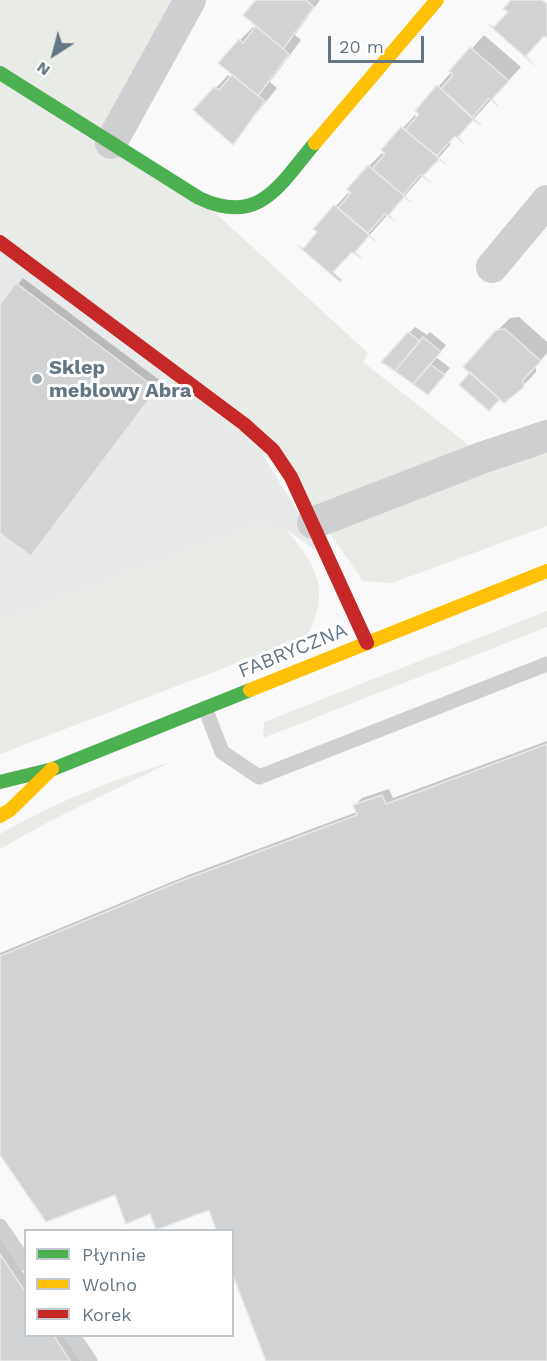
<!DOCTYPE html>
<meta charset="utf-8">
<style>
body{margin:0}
#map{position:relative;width:547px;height:1361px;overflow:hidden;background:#f9f9f9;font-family:"Work Sans",sans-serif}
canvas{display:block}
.legend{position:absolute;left:24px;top:1229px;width:210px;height:108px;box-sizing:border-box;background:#fff;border:2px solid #c1c8cd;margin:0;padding:8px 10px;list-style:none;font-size:18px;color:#657683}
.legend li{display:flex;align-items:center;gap:12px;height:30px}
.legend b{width:30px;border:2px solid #c1c8cd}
.north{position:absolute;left:24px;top:24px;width:60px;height:60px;-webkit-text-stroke:4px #fff;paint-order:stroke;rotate:216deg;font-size:16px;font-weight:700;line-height:24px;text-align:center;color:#657683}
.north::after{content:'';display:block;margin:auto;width:21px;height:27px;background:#657683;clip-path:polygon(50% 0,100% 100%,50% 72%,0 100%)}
.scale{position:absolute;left:328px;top:36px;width:96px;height:27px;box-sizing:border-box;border:3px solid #657683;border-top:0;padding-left:8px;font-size:18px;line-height:21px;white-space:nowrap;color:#657683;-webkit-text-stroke:4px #fff;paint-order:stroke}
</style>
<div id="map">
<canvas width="547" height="1361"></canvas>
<ul class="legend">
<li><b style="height:8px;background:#4caf50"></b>Płynnie</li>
<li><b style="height:8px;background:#ffc107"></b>Wolno</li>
<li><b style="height:8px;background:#c62828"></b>Korek</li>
</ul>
<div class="north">N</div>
<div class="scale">20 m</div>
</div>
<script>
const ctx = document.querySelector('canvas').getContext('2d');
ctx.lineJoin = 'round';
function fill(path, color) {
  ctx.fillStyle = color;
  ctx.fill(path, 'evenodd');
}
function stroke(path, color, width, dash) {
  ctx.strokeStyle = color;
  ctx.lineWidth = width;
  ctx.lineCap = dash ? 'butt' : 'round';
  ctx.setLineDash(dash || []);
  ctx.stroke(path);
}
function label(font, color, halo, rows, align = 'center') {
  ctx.font = font + ' "Work Sans",sans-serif';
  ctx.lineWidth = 6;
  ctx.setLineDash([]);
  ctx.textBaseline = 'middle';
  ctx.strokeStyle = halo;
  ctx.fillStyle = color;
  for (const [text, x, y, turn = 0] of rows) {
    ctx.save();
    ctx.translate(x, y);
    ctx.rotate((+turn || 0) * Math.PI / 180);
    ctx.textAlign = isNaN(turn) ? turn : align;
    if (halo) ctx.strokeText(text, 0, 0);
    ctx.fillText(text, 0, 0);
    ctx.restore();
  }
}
fill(new Path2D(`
 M 0,243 L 244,424 L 326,558 L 287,530 L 257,526 L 0,622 Z`), '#e8e9e9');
fill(new Path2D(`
 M 0,0 L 187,0 L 111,143 L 199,198 L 368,353 L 363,362 L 484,457 L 547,436 L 547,526 L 392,583 L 363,581 L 291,477 L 0,242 Z
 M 257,526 L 287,530 C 317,568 331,589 307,636 L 0,754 L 0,622 Z
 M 547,611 L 547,627 L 263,738 L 264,722 Z
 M 171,762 L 48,822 L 0,849 L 0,834 C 56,802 109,781 171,762 Z`), '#e8ebe6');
fill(new Path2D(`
 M 258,0 L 320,0 L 295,35 L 301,40 L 270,82 L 277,88 L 233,143 L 195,110 L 228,75 L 232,78 L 234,74 L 240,40 L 253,27 L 256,29 L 258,26 Z
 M 484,35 L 521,67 L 470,123 L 456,135 L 449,142 L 451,144 L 367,238 L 319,232 L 315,229 L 348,193 L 351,195 L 369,166 L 382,153 L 385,156 L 387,154 L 383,150 L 415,115 L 419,118 L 421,114 L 417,111 Z
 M 23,278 L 162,382 L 31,554 L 0,531 L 0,307 Z
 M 519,317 L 547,342 L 547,353 L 536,366 L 536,372 L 523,386 L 472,372 L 497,331 L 510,318 Z
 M 415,327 L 427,335 L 430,332 L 446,345 L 436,357 L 450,368 L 434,386 L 409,333 Z
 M 547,741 L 547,1361 L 267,1361 L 232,1230 L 218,1230 L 209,1208 L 151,1212 L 116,1193 L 0,1152 L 0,953 L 186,876 L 357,812 L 355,805 L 362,798 L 389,789 L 393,798 Z
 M 0,1238 L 26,1277 L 26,1336 L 64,1336 L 81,1361 L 0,1361 Z`), '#0003');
const building = new Path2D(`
 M 256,0 L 306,0 L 314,7 L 283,49 L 243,15 Z
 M 511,0 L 542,0 L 547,4 L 547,38 L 544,36 L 526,56 L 534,65 L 489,25 L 494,27 L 508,12 L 503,9 Z
 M 256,26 L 289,54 L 258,96 L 218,63 L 239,39 L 243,43 Z
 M 470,47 L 509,81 L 492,99 L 498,106 L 489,98 L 472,118 L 441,89 L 453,75 L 449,71 Z
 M 232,75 L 265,101 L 233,145 L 193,110 L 214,87 L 219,90 Z
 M 437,85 L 481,125 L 473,120 L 458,137 L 464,144 L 455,136 L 437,156 L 405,130 L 419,114 L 415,111 Z
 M 401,127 L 446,164 L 439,159 L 423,176 L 430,182 L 420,175 L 403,195 L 372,169 L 385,154 L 381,150 Z
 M 368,165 L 411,202 L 404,197 L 389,215 L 395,221 L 385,214 L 368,233 L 338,208 L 351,193 L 347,189 Z
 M 334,205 L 376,241 L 369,236 L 355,252 L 361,258 L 352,252 L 333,272 L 342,280 L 340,282 L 298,246 L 304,248 L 317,232 L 313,229 Z
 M 16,283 L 157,389 L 31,556 L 0,533 L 0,304 Z
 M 505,329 L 541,361 L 523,380 L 524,387 L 504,403 L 463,367 L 496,330 Z
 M 408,332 L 420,341 L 395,371 L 381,362 Z
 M 423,337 L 441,352 L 413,384 L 395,371 Z
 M 430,364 L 445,375 L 428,395 L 413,384 Z
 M 470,372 L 500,399 L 489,411 L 459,385 Z
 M 547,744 L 547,1361 L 266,1361 L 232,1273 L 232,1230 L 216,1230 L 209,1210 L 156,1230 L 150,1214 L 126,1224 L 115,1195 L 46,1222 L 0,1155 L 0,956 L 178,882 L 357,815 L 353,805 L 382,795 L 386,804 Z
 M 0,1254 L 26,1293 L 26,1336 L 54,1336 L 70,1361 L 0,1361 Z`);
fill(building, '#d0d2d3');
stroke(building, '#e8e8e8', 1.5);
stroke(new Path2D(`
 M 205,708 L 222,752 L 259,777 L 547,664
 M 0,1226 L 26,1264
 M 73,1336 L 90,1361`), '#cecfd0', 15);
stroke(new Path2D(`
 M 111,143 L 190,0
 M 492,267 L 547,201
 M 313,523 L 484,457 L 547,436`), '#cecfd0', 32);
stroke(new Path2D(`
 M 0,73 L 199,198 C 260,227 280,184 315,143
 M 0,782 L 53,769 L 250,690`), '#4caf50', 14);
stroke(new Path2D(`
 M 315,143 L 437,0
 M 250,690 L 547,571
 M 0,816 L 10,810 L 52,769`), '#ffc107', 14);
stroke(new Path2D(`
 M 0,242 L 244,424 L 273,450 L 291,477 L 367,643`), '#c62828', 14);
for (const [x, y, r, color] of [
 [37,379,6,"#99a4ac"]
]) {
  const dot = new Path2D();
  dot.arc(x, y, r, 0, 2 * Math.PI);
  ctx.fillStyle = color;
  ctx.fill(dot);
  stroke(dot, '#fff', 2);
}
label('bold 20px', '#657683', '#fff', [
 ["Sklep",49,368],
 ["meblowy Abra",49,391]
], 'left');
label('20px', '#657683', '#fff', [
 ["FABRYCZNA",293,651,-22]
]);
</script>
